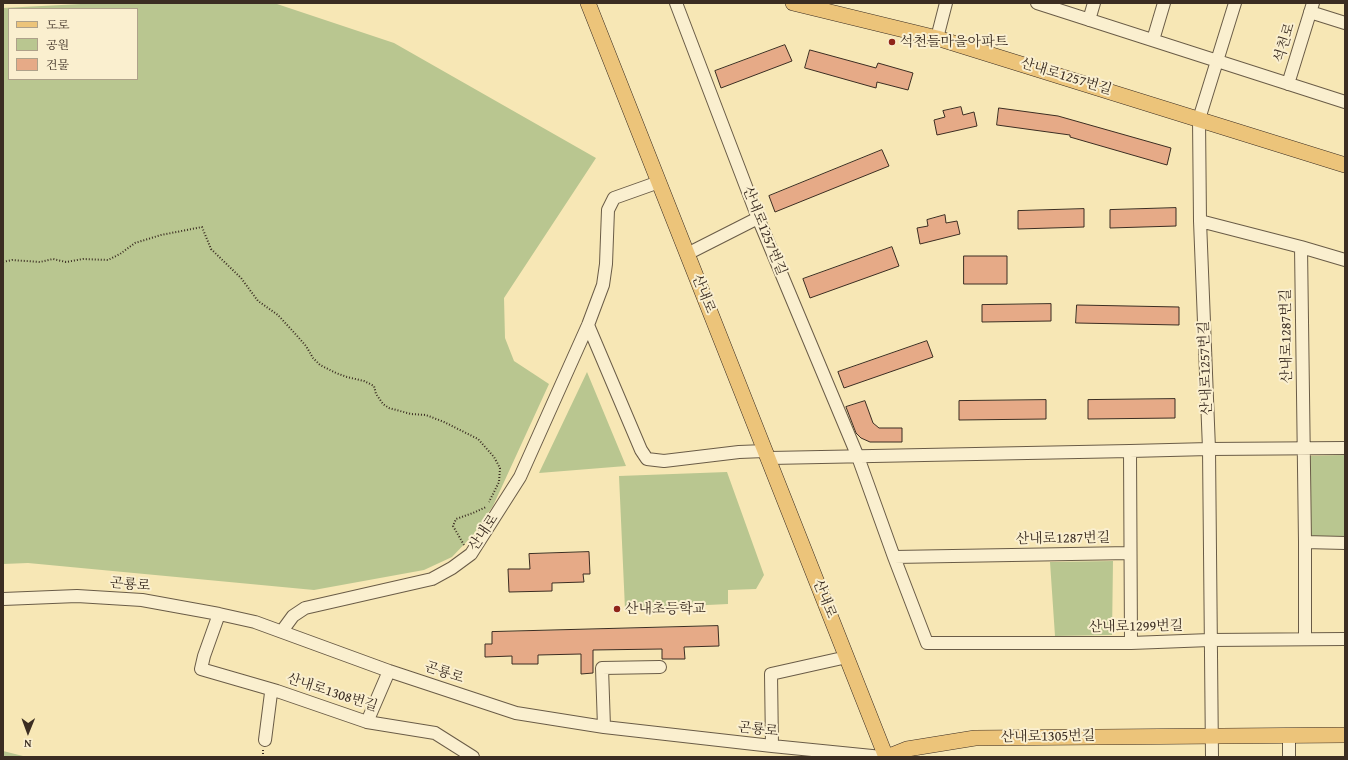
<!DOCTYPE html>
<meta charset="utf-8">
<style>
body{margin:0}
#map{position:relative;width:1348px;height:760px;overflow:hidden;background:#f7e7b5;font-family:"Gentium Book Plus","Noto Serif KR",serif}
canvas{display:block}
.frame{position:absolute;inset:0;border:4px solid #3b2d22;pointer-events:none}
.legend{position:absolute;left:8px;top:8px;width:130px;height:72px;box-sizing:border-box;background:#faefcf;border:1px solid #aea18a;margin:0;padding:5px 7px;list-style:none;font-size:12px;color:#3b2d22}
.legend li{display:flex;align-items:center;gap:8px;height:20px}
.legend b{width:20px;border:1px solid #aea18a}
.north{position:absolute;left:8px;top:712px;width:40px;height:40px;-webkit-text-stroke:3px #faefcf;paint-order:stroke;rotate:181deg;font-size:11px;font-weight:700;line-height:16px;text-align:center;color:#3b2d22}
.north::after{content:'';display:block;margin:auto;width:14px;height:18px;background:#3b2d22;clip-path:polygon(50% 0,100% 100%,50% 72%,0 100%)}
</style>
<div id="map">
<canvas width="1348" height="760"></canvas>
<div class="frame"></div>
<ul class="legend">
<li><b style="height:5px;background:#ecc47a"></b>도로</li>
<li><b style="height:11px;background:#b9c690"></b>공원</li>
<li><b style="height:11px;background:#e6aa87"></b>건물</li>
</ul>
<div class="north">N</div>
</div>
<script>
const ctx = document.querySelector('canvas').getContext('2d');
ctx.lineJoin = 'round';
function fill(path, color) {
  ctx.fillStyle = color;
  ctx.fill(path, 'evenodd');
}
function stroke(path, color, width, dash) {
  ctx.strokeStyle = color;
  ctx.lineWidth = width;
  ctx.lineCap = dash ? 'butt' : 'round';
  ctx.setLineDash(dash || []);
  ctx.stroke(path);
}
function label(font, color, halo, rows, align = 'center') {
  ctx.font = font + ' "Gentium Book Plus","Noto Serif KR",serif';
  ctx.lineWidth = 4;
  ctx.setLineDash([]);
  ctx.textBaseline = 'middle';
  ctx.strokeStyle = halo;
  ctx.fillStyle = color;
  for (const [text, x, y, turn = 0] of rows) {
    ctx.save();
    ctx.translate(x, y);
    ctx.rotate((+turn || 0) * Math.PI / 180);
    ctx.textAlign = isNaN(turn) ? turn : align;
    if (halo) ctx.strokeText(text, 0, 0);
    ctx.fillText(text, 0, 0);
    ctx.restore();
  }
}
fill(new Path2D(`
 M 100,3 L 274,3 L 394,43 L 596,158 L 504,298 L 505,338 L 514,361 L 549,384 L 493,506 L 473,535 L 452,557 L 424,570 L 314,590 L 28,563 L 3,564 L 3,8 ZM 9,9 L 137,9 L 137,79 L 9,79 Z
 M 587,372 L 626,466 L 539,473 Z
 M 1345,455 L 1345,540 L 1308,540 L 1307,456 Z
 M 727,472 L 764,575 L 756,589 L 728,590 L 728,604 L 625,609 L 619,476 Z
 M 1113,561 L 1112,635 L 1055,636 L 1050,562 Z
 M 3,751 L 27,757 L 3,757 Z`), '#b9c690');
const building = new Path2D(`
 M 785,45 L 792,61 L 721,88 L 715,71 Z
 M 810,50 L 876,68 L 878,63 L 913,73 L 908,90 L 877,82 L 876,88 L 805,68 Z
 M 961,107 L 963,115 L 974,112 L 977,126 L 937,135 L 934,120 L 945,117 L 943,111 Z
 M 999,108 L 1058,116 L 1171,148 L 1167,165 L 1070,137 L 1070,135 L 997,125 Z
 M 882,150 L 889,166 L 775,212 L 769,196 Z
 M 1176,208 L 1176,226 L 1110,228 L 1110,210 Z
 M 1084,209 L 1084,227 L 1018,229 L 1018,211 Z
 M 945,215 L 946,223 L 957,221 L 960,234 L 920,244 L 917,228 L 928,226 L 927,220 Z
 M 892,247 L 899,266 L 810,298 L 803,279 Z
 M 964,256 L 1007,256 L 1007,284 L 964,284 Z
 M 1051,304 L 1051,321 L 982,322 L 982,305 Z
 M 1077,305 L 1179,307 L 1179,325 L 1076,323 Z
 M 927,341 L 933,357 L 844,388 L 838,372 Z
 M 1175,399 L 1175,418 L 1088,419 L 1088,400 Z
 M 1046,400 L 1046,419 L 959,420 L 959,401 Z
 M 865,401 L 873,423 L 879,428 L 902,428 L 902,442 L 870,442 L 861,438 L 856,433 L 846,407 Z
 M 589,552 L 590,574 L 583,574 L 584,582 L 552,583 L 552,591 L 509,592 L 508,569 L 530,569 L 529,554 Z
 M 718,626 L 719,646 L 684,647 L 685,659 L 662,659 L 662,649 L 593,650 L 593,673 L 581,674 L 581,654 L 538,655 L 538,664 L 512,664 L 512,656 L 485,657 L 485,644 L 492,644 L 492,632 Z`);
fill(building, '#e6aa87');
stroke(building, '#3b2d22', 1);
const minor = new Path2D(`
 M 676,3 L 758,218 L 858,457 L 894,557 L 927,643 L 1131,643 L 1210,640 L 1345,639
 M 1037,3 L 1345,102
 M 1310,12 L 1345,23
 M 1089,20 L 1094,3
 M 937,38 L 946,3
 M 1153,40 L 1164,3
 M 1288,84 L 1313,3
 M 1200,221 L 1301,247 L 1345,260
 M 1301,247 L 1305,542 L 1305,639
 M 687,254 L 758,218
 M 588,325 L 641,450 L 647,459 L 664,461 L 739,452 L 765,451 L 770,458 L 1130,451 L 1209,449 L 1345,448
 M 1130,451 L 1131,643
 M 1305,542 L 1345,543
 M 894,557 L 1130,553
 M 3,599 L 77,596 L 142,600 L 219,614 L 255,622 L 389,671 L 516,713 L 604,727 L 772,746 L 882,757
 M 219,614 L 204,656 L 201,669 L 277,691 L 367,722 L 435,733 L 473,757
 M 282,631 L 293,616 L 305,608 L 432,579 L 452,568 L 471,554 L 520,477 L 588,325 L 603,285 L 606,264 L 608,210 L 614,198 L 659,182
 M 367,722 L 389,671
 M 604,727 L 602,668 L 660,667
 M 265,740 L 271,693 L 270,689
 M 772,746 L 771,674 L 847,657
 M 1212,757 L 1209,449 L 1200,221 L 1199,119 L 1235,3
 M 1289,757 L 1289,735`);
const major = new Path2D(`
 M 588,3 L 886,757
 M 793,3 L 937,38 L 1345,165
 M 887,757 L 907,749 L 975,738 L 1345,735`);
stroke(minor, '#6a5c47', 14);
stroke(major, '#3b2d22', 16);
stroke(new Path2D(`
 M 3,262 L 12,260 L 40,262 L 53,259 L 66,262 L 83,259 L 108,260 L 120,254 L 135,243 L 161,235 L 202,227 L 211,249 L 241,278 L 258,301 L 278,315 L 299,338 L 306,346 L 313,358 L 320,365 L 336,373 L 347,377 L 364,381 L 374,386 L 376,394 L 383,404 L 389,408 L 411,414 L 426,415 L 444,422 L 478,439 L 494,457 L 500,468 L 499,482 L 489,502
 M 464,545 L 453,526 L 456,519 L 473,513 L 486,507
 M 263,757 L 263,750`), '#3b2d22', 2, [1, 2]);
stroke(minor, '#faefcf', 12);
stroke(major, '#ecc47a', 15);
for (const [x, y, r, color] of [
 [892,42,4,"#8f2418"],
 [617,609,4,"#8f2418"]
]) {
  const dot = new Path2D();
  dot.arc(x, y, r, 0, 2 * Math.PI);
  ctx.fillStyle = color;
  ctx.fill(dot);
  stroke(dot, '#faefcf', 1.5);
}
label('14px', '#3b2d22', '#faefcf', [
 ["석천들마을아파트",900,42],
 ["산내초등학교",625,609]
], 'left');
label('14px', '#3b2d22', '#faefcf', [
 ["석천로",1285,43,-73],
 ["산내로1257번길",1066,77,17],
 ["산내로1257번길",764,231,68],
 ["산내로",703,294,68],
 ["산내로1287번길",1287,336,-91],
 ["산내로1257번길",1206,368,-92],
 ["산내로",484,533,-56],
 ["산내로1287번길",1063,539,-1],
 ["곤룡로",130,585,5],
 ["산내로",824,599,68],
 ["산내로1299번길",1136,627,-1],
 ["곤룡로",444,673,18],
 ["산내로1308번길",332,693,18],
 ["곤룡로",758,730,6],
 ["산내로1305번길",1048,737,-1]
]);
</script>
